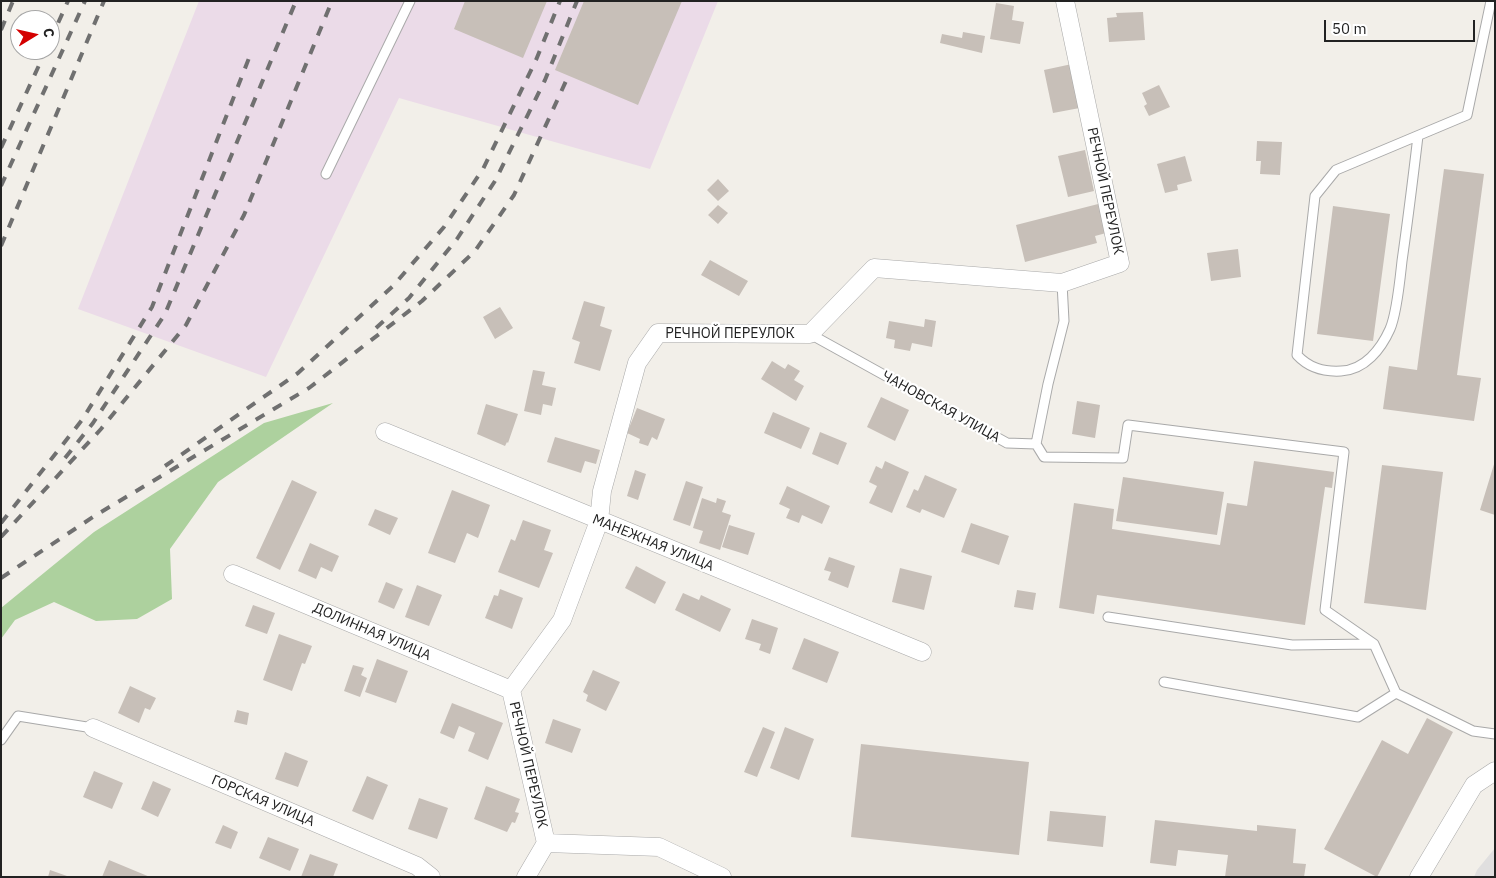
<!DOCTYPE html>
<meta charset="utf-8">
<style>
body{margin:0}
#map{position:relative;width:1496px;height:878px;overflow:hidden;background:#f2efe9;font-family:"IBM Plex Sans",sans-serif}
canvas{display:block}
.frame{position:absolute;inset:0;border:2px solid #222;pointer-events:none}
.north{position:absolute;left:10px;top:10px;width:50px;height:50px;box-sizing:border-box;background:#fff;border:1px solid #a7a7a7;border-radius:50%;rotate:81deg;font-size:14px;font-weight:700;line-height:20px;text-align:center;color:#222}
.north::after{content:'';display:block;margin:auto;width:18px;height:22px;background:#d40000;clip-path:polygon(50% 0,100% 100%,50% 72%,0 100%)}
.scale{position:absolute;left:1324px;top:20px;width:151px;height:22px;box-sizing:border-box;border:2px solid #222;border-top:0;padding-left:6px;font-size:15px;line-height:18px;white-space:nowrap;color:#222;-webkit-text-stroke:4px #fff;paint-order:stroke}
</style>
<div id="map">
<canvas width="1496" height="878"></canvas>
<div class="frame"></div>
<div class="north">С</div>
<div class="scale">50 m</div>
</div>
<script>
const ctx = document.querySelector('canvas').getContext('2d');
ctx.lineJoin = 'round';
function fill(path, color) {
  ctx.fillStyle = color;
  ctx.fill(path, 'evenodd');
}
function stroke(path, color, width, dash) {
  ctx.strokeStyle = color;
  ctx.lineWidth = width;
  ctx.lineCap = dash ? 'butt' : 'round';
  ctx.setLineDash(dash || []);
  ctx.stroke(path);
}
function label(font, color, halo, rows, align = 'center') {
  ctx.font = font + ' "IBM Plex Sans",sans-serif';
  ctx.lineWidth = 4.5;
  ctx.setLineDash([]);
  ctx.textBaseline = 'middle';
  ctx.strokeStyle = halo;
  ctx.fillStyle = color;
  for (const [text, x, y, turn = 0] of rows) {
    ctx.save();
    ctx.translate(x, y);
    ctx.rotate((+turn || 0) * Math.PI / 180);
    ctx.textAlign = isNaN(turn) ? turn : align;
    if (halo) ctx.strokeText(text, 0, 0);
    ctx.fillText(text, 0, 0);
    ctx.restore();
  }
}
fill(new Path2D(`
 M 1495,848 L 1495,877 L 1474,877 L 1477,870 Z`), '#e0dfdf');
fill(new Path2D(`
 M 199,1 L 718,1 L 650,169 L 399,98 L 266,377 L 78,309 Z`), '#ebdbe8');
fill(new Path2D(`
 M 333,403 L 218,482 L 170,549 L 172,599 L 137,619 L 96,621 L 54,602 L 15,620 L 1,639 L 1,608 L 94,532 L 264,423 Z`), '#add19e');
fill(new Path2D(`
 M 465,1 L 547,1 L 523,58 L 454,29 Z
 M 584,1 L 682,1 L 638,105 L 555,70 Z
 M 996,3 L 1014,6 L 1012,20 L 1024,22 L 1020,44 L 990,39 Z
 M 1143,12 L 1145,40 L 1109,42 L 1107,18 L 1117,17 L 1116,13 Z
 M 963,32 L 985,36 L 982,53 L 940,43 L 942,34 L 962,38 Z
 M 1072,64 L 1085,107 L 1053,113 L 1044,70 Z
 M 1159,85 L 1170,107 L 1149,116 L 1144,106 L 1147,104 L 1142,93 Z
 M 1257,141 L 1282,142 L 1280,175 L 1260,174 L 1261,161 L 1256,161 Z
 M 1085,150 L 1094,191 L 1068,197 L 1058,156 Z
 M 1185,156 L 1192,181 L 1177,185 L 1178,190 L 1165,193 L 1157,164 Z
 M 1444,169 L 1484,174 L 1457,375 L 1481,378 L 1474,421 L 1383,409 L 1389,366 L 1417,370 Z
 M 718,179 L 729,191 L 718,201 L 707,190 Z
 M 1102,203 L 1110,232 L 1095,236 L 1097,243 L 1025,262 L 1016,225 Z
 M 718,205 L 728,213 L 718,224 L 708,215 Z
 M 1333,206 L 1390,214 L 1373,341 L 1317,334 Z
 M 1238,249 L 1241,277 L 1211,281 L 1207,253 Z
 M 710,260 L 748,281 L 739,296 L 701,275 Z
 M 584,301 L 605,307 L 600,326 L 612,330 L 600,371 L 574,363 L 580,342 L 572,339 Z
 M 500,307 L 513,328 L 495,339 L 483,317 Z
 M 925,319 L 936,321 L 932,347 L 912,343 L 910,351 L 894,348 L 895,340 L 886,338 L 889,321 L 924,327 Z
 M 772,361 L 785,369 L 788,364 L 800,371 L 794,380 L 804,386 L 796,401 L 761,379 Z
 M 533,370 L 545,372 L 542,385 L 556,388 L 552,406 L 543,404 L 541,415 L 524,411 Z
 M 881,397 L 909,410 L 895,441 L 867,427 Z
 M 1077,401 L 1100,405 L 1095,438 L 1072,434 Z
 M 486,404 L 518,414 L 508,443 L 507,442 L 505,446 L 477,434 Z
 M 637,408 L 665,419 L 657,440 L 652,437 L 648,446 L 639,443 L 640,439 L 627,433 Z
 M 773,412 L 810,428 L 801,449 L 764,433 Z
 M 820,432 L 847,443 L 838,465 L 812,454 Z
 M 555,437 L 600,450 L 596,464 L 585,461 L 581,473 L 547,462 Z
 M 885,461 L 909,472 L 892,513 L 869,503 L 877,486 L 869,482 L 876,466 L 882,469 Z
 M 1254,461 L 1334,472 L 1332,488 L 1325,487 L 1305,625 L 1097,595 L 1094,614 L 1059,608 L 1074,503 L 1114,509 L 1112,529 L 1220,545 L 1227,503 L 1247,506 Z
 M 1495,461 L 1495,515 L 1480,510 Z
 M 1382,465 L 1443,472 L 1426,610 L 1364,603 Z
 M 635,470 L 646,474 L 638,500 L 627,496 Z
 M 925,475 L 957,489 L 944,518 L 922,509 L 920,513 L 906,507 L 914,489 L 918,491 Z
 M 1123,477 L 1224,492 L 1217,535 L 1116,521 Z
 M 292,480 L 317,492 L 280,570 L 256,558 Z
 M 686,481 L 703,487 L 690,526 L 673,520 Z
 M 787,486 L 830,506 L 822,524 L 802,515 L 799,523 L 786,518 L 790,509 L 779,504 Z
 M 452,490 L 490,505 L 478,538 L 467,533 L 455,563 L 428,553 Z
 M 702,498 L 716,503 L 717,498 L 726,501 L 722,512 L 731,515 L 720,550 L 699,543 L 703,531 L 693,528 Z
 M 375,509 L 398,518 L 390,535 L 368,525 Z
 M 523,520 L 551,530 L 544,550 L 553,553 L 539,588 L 498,572 L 511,539 L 515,541 Z
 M 971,523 L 1009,536 L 999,565 L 961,552 Z
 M 729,525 L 755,533 L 748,555 L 722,547 Z
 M 310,543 L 339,556 L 332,572 L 321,567 L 316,579 L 298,571 Z
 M 829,557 L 855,566 L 848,588 L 828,580 L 831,572 L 824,570 Z
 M 636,566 L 666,582 L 655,604 L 625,588 Z
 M 900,568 L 932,576 L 924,610 L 892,602 Z
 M 386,582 L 403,589 L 394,609 L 378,602 Z
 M 417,585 L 442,595 L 429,626 L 405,617 Z
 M 500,589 L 523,598 L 512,629 L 485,618 L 494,595 L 498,596 Z
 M 1017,590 L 1036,593 L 1033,610 L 1014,607 Z
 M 683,593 L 699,600 L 701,595 L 731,609 L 720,632 L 675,610 Z
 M 253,605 L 275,613 L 267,634 L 245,626 Z
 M 752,619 L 778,628 L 770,654 L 759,650 L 761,644 L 745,639 Z
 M 279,634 L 312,646 L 305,664 L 302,663 L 292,691 L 263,680 Z
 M 804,638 L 839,652 L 827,683 L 792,669 Z
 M 377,659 L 408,671 L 396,703 L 365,692 Z
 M 353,665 L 364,668 L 361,675 L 367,678 L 360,697 L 344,691 Z
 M 593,670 L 620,682 L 606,711 L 586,701 L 588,695 L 583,692 Z
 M 130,686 L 156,698 L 150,710 L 145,708 L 139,723 L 118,713 Z
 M 452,703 L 503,723 L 488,760 L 468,751 L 475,733 L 459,726 L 454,739 L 440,733 Z
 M 237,710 L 249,713 L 247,725 L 234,722 Z
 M 1427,718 L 1453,732 L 1377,877 L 1324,849 L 1382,740 L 1408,754 Z
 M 553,719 L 581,729 L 572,753 L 545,743 Z
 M 763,727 L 775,732 L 757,777 L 744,772 Z
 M 785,727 L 814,739 L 799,780 L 770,768 Z
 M 861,744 L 1029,762 L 1019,855 L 851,837 Z
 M 285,752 L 308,761 L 298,787 L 275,779 Z
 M 94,771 L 123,783 L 112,809 L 83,797 Z
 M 367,776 L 388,785 L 373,820 L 352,811 Z
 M 153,781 L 171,789 L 158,817 L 141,809 Z
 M 486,786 L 520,799 L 515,812 L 519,813 L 515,823 L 512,822 L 507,832 L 474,819 Z
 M 419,798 L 448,808 L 437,839 L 408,829 Z
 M 1050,811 L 1106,816 L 1103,847 L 1047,841 Z
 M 1155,820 L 1257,831 L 1257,825 L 1296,829 L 1293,863 L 1306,864 L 1304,877 L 1225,877 L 1228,855 L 1178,850 L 1176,866 L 1150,863 Z
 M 223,825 L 238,832 L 231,849 L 215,843 Z
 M 268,837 L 299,849 L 290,871 L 259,858 Z
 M 310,854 L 338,864 L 333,877 L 301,877 Z
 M 109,860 L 150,877 L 102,877 Z
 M 50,870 L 67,876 L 67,877 L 48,877 Z`), '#c7bfb8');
const lane = new Path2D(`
 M 1418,136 C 1413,178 1408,219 1402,261 C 1400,279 1397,313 1390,329 C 1381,349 1365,370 1341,371 C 1323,372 1309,368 1297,355 L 1315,196 L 1336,170 L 1467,115 L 1491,1
 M 326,174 L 410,1
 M 810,334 L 1007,443 L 1036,444 L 1048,384 L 1064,321 L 1062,283
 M 1036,444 L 1044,457 L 1123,458 L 1128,425 L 1344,452 L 1325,610 L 1374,644 L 1396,693 L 1473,731 L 1495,734
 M 1108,617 L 1292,645 L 1373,644
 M 1164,682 L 1358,717 L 1396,693
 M 1,740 L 18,716 L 93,728`);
const street = new Path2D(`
 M 385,432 L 922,652
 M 233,574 L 511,690
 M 93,728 L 417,866 L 431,877
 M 546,843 L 659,847 L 722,877
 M 526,877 L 546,843 L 511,690 L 562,620 L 599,521 L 602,491 L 637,363 L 658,333 L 810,334 L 874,268 L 1062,283 L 1120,263 L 1065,1
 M 1419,877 L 1474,785 L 1495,771`);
stroke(lane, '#a9a9a9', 11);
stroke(street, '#a9a9a9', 19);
stroke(lane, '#fff', 9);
stroke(street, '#fff', 18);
stroke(new Path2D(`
 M 1,30 L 13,1
 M 50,41 L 68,1
 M 1,148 L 46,50
 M 1,186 L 85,1
 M 1,246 L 104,1
 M 376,328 L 409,298 L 457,239 L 495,181 L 545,80 L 577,1
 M 65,458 L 93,423 L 165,314 L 296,1
 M 165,466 L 298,373 L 393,286 L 444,227 L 483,169 L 536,60 L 560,1
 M 1,523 L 82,420 L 152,307 L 249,58
 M 1,537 L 101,429 L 186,325 L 244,215 L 332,1
 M 1,578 L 96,515 L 309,388 L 422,301 L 475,251 L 514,195 L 566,81`), '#707070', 4, [10, 10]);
label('14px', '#222', '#fff', [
 ["РЕЧНОЙ ПЕРЕУЛОК",1105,191,78],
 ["РЕЧНОЙ ПЕРЕУЛОК",730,334],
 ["ЧАНОВСКАЯ УЛИЦА",941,407,29],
 ["МАНЕЖНАЯ УЛИЦА",653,543,22],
 ["ДОЛИННАЯ УЛИЦА",372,632,23],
 ["РЕЧНОЙ ПЕРЕУЛОК",528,765,77],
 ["ГОРСКАЯ УЛИЦА",263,801,23]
]);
</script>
